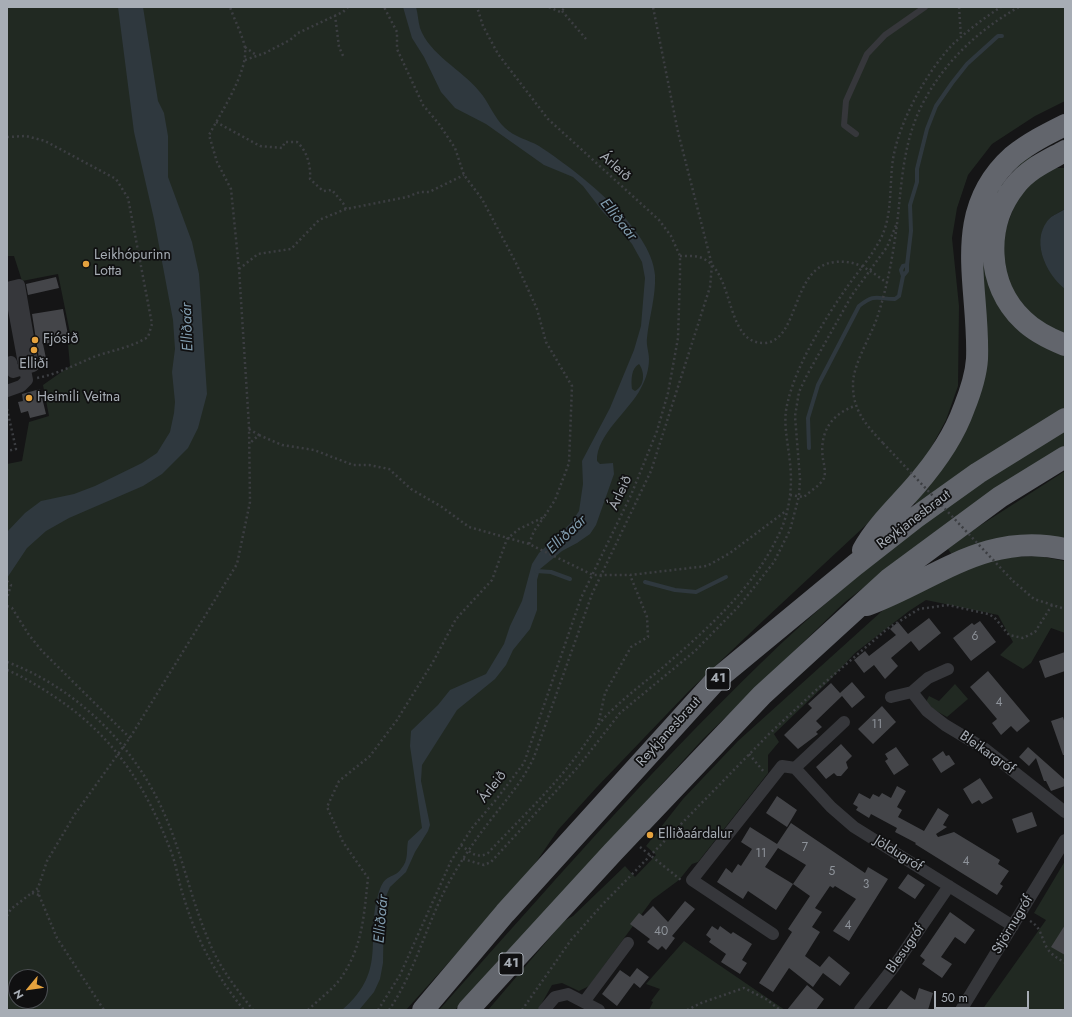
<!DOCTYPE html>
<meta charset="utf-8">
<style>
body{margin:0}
#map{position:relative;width:1072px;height:1017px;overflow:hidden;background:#151516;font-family:Jost,sans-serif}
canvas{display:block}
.frame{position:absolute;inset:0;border:8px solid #a7adb5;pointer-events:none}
.north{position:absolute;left:8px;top:969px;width:40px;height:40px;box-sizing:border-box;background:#101011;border:1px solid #4c4f53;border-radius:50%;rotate:241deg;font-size:11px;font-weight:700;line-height:16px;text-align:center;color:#a7adb5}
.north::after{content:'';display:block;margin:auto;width:14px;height:18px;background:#e5a23e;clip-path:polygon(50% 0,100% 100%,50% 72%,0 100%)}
.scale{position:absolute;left:934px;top:991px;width:95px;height:18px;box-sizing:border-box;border:2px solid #a7adb5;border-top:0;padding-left:5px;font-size:12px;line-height:14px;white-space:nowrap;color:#a7adb5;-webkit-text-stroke:3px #101011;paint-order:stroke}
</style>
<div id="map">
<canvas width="1072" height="1017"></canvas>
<div class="frame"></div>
<div class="north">N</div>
<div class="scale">50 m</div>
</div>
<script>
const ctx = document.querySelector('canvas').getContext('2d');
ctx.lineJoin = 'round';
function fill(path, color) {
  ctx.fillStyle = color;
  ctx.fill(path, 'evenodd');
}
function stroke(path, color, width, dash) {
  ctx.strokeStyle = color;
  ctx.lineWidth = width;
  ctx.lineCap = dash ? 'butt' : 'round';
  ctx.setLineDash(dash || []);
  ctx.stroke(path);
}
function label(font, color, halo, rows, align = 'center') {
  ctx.font = font + ' Jost,sans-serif';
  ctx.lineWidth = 3.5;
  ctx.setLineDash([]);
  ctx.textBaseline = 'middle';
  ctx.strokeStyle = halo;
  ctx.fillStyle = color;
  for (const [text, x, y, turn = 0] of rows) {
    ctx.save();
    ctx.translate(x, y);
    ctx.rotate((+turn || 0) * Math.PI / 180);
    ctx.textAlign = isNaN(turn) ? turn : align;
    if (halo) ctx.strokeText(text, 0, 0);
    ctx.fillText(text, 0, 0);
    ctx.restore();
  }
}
fill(new Path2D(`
 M 7,7 L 1065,7 L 1065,101 L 1035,116 L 992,144 L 968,175 L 957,208 L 952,238 L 959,306 L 958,386 L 946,420 L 924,461 L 867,524 L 766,618 L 689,691 L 596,788 L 558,830 L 528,874 L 406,1010 L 7,1010 L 7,464 L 22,461 L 29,422 L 49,416 L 43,385 L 70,366 L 68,344 L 72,343 L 58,274 L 22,281 L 14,256 L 7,256 ZM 16,977 L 40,977 L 40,1001 L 16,1001 Z
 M 1028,155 L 1033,157 L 990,270 L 1065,350 L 1065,409 L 916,504 L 911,499 L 965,431 L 979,259 L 990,198 Z
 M 1050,168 L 1065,168 L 1065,209 L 1051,217 L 1042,231 L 1065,289 L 1065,338 L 1030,318 L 1003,278 L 1003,219 L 1015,196 Z
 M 1065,431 L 1065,448 L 934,533 L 845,602 L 703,739 L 455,1010 L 439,1010 C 545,892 647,773 761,663 C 813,612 870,565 928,520 C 971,487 1019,460 1065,431 Z
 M 1065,471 L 1065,541 L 952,555 L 948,549 L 970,532 Z
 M 1039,556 L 1065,561 L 1065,633 L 1051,628 L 1031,663 L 1023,669 L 1000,655 L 1013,642 L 998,615 L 926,600 L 909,611 L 855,653 L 829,681 L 774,734 L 779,742 L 768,755 L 768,773 L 698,862 L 692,864 L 679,880 L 652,900 L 589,986 L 579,991 L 562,983 L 552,985 L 538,1010 L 488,1010 L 564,921 L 573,916 L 625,866 L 635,877 L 656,855 L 646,846 L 683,799 L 738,741 L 892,602 L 952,570 L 1003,557 Z
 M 955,684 L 968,699 L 947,717 L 933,709 L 926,702 L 929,696 L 939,701 Z
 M 1065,861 L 1065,1010 L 982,1010 L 1046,920 L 1034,913 Z
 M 684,941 L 785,1010 L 649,1010 L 653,1002 L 651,1001 L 660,989 L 646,984 Z`), '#212922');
fill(new Path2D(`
 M 118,7 L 143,7 L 158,101 L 164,113 L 168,136 L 168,177 L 192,242 L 199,274 L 207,394 L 198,428 L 188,448 L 162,474 L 143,486 L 69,518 L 46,531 L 27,548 L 7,578 L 7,532 L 25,513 L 41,501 L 74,494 L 95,486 L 142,463 L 157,453 L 170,432 L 174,413 L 175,402 L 172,372 L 175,349 L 173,320 L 154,219 L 134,132 Z
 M 403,7 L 416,7 C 418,14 418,21 420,28 C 429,54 462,70 479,91 C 489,102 494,118 505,128 C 514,137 529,140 539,146 C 577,171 652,228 655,275 C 656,297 649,317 647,338 C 646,345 649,352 649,359 C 649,369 646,379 641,388 C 630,410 596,435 597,461 L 600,464 L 613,463 L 614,474 L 596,525 L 590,534 L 577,543 L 562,551 L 540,569 L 537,580 L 537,610 L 530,629 L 513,650 L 506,665 L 495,679 L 457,710 L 422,765 L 421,781 L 430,825 L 428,831 L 415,852 L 406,872 L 390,887 L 384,901 L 383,963 L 380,979 L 374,992 L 359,1010 L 342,1010 C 390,969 363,936 380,889 C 386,873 394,879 401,869 C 409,860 406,851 408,841 L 422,828 L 410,746 L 411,731 L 438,705 L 450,690 L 486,674 L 504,644 L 510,626 L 522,601 L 532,564 L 539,553 L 571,523 L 579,511 L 583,484 L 582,461 L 610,408 L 634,350 L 641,326 L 645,278 L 642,262 L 632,244 L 618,227 L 603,212 L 583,186 L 573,177 L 544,165 L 486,124 L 455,108 L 441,92 L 424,57 L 412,38 ZM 639,364 C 645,372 645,386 635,391 L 632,389 C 631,381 631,368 639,364 Z
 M 1065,209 L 1065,289 C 1045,273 1029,238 1051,217 C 1055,214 1061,212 1065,209 Z`), '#2f383e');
stroke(new Path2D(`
 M 903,276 L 907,271 L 907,265
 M 809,448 L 808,418 L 818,385 L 859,306 C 876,293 876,299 895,299 L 899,296 L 903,276 L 901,270 L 903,266 L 907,265 L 911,231 L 910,205 L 917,182 L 917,169 L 927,129 L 936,106 L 952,83 L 967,64 L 998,36 L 1002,36
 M 536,571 L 551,572 L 570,579
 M 645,582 L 675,590 L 696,592 L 726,577`), '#2f383e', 4);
fill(new Path2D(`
 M 56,277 L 59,288 L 28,295 L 26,284 Z
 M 63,309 L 69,340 L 43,344 L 47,363 L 40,365 L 32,314 Z
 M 40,389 L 46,414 L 30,418 L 28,411 L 21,413 L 18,402 L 23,401 L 22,394 Z
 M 929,618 L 941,633 L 919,651 L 911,641 L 891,658 L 898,666 L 885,679 L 874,665 L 864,673 L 854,660 L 865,651 L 869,656 L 896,635 L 890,629 L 898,622 L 908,634 Z
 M 980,621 L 996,642 L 971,661 L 953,638 L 972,623 L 974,625 Z
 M 1065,652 L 1065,671 L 1045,678 L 1039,661 Z
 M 988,671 L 1030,721 L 1017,732 L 1011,726 L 1001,735 L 992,723 L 997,719 L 970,687 Z
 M 852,682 L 865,697 L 852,708 L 842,696 L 816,721 L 822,727 L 816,732 L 818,734 L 798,749 L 784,735 L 812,708 L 808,704 L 831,683 L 840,693 Z
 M 882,706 L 896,722 L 873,744 L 858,729 Z
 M 1063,717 L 1065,724 L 1065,755 L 1063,755 L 1051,721 Z
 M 841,744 L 852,756 L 846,762 L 848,768 L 841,776 L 837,776 L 834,773 L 826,779 L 816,767 Z
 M 896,747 L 909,765 L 894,775 L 885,761 L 888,759 L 885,754 Z
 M 1028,747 L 1064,779 L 1065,786 L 1051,791 L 1046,781 L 1044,781 L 1036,758 L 1029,766 L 1019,757 Z
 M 943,751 L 946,756 L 949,755 L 955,764 L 941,773 L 932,759 Z
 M 980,778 L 993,798 L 982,804 L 979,800 L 972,804 L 963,789 Z
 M 897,786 L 906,791 L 897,807 L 902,810 L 898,817 L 924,831 L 938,808 L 949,815 L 943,825 L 947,827 L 936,834 L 938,837 L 954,832 L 1000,860 L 998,864 L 1009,871 L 1000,884 L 1003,886 L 997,895 L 915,844 L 916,843 L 895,832 L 897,828 L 871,814 L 869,818 L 856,810 L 858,807 L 853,804 L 859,793 L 870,799 L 873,794 L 879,797 L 882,793 L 891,798 Z
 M 777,796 L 797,810 L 787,827 L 766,813 Z
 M 1032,812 L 1037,826 L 1017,833 L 1012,819 Z
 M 791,823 L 865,873 L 868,867 L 888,879 L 849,941 L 833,931 L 856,899 L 835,886 L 833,888 L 830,886 L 815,908 L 822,912 L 812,927 L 820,932 L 805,956 L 820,967 L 829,956 L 850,973 L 840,986 L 823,973 L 813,987 L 789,968 L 773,992 L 759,983 L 792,932 L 788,929 L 810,896 L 793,884 L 776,910 L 748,891 L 743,899 L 717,882 L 726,868 L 732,873 L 738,864 L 741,866 L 752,849 L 741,842 L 750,827 L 777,844 ZM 778,848 L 806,865 L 793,884 L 765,867 Z
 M 908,874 L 925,885 L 915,899 L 898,888 Z
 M 685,901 L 695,909 L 672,936 L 675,938 L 666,950 L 662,946 L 658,950 L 647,942 L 650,939 L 630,924 L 639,913 L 643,916 L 653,906 L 668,922 Z
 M 950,912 L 975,930 L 965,944 L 955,937 L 941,957 L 952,964 L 942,978 L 922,964 L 925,960 L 920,956 Z
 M 1065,925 L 1065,955 L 1051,947 Z
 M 712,926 L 718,930 L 720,926 L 731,934 L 733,932 L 752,944 L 742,960 L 747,963 L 740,974 L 721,962 L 726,954 L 709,942 L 711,939 L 706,935 Z
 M 637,968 L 649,977 L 640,988 L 634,983 L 617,1006 L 602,994 L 620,970 L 630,977 Z
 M 807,985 L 824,999 L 816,1010 L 787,1010 Z
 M 919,988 L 933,993 L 928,1010 L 886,1010 L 901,990 L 915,1000 Z`), '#444549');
stroke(new Path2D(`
 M 549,7 L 560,12 L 566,7
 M 959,7 L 961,37
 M 562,11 L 586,39
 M 335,15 L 339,47 L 344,58
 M 245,47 L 256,55
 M 245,60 L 265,53 L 290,40 L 298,33 L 343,12 L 348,7
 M 216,122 L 260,146 L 282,148 L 285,142 L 297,142 C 307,151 311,165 310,179 L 323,191 L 332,190 L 343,203 L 346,209
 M 7,137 L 26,136 L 45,141 L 116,179 L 128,198 L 152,324 L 148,337 C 132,347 114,350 96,356 C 76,364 58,374 37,378
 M 680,256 C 688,256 697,255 704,259 C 735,274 725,345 765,343 C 800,340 791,266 835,262 C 844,261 852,262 861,266 C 870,270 879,277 887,283
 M 239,269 L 258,254 L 291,249 L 319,220 L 346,209 L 407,197 L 420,192 L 429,192 L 464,175
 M 7,409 L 16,449 L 7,451
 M 249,429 L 259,435 L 250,443
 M 259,435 L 282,445 L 314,450 L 353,465 L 369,465 L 389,469 L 411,489 L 442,507 L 469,527 L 529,544 L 593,575 L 630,575 L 707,566 L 730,553 L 786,511
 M 883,443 C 867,426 853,411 853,386 C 852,366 870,338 877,318 C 887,288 893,256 897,224 C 902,181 903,140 924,101 C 946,60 980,29 1019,7
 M 790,495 L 804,497 C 810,491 821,485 824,478 C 826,473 824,464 823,459 C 819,433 831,414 855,406
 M 529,544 L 534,531 L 544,517
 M 7,581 L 11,585 L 7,598
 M 1013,581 L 1034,599 L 1065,609
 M 7,606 L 12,608 L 29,635 L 42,651 L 130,738
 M 7,662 C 75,687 134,745 163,811 C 182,852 190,897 208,939 C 218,966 236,988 253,1010
 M 7,670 C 24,677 40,687 55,697 C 115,737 147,788 172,854 C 177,868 179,884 184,898 C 196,939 217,977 244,1010
 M 598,725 L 605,693 L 631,647 L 648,637 L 647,617 L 630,575
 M 749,754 L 764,772
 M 461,845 C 469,851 477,860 488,853 C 517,822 549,792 575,758 C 586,744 594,729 606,716 C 623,699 642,684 661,669 C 704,632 752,590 777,538 C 789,516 793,488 790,463 C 788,441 782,422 788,401 C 797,363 825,319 847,287 C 858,272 871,257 880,240 C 893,216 889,186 893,159 C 899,122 926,73 952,45 C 967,31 984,18 1001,7
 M 640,847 L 681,880
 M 463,859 L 484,865 L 491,862 L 578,767 L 620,713 L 695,651 L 740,605 L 774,562 L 790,530 L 799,496 L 800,479 L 795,416 L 799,392 L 807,375 L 852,295 L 887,247 L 897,223
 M 32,893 L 39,895 L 38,889
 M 39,895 L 57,938 L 104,1010
 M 7,916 L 11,909 L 38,888 L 47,861 L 75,814 L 131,736 L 237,564 L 250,502 L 249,426 L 239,269 L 231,189 L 217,162 L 209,135 C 220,114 248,72 245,48 C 243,36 234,19 230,7
 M 1030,921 C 1041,927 1041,937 1047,948 C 1051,955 1058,958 1065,963
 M 308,1010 C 319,999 335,988 343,975 C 363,944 364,914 368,878 L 343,842 L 327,807 L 339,781 L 370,756 L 397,720 L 433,662 L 456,619 L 492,580 L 507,539 L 519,529 L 544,517 L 555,500 L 569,463 L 572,386 L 546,342 L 537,309 L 516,263 L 482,199 L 464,175 L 455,148 L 439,124 L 423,105 L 397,49 L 397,32 L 384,7
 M 378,1010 L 400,975 L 451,861 L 472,828 L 495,801 L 524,763 L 581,598 L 631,495 L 657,431 L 668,393 L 678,338 L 680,275 L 680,256 L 671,236 L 659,220 L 548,119 L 498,54 L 483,26 L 477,7
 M 389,1010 C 417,969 427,920 452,877 C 463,858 475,840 489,822 C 506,800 523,781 534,757 L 592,594 L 651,471 L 710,287 L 712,265 L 678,132 L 653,7
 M 522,1010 L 571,940 L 602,905 L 770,733 L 815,691 L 887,629 L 919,609 L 948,605 L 988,614 L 994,617 L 1009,635 L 1023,638 L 1035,632 L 1052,605
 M 687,1010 L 701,1003 L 744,988 L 766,999 L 780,1010`), '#3c3e42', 2.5, [2, 3]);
stroke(new Path2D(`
 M 856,134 L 844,125 L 846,101 L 867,54 L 885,35 L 925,7`), '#36373b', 6);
stroke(new Path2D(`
 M 7,288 L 19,285 L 33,366 L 13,372 L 11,362 L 7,363
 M 7,391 L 21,386 L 27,380 L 10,288
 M 912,692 L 927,711 L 945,725 L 985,749 L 1065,812
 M 891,697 L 912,692 L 928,678 L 948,669
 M 795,768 L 844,722
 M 773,934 L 692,880 L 782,766 L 795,768 L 831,807 L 854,827 L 1013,926
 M 584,1002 L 628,943
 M 544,1010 L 555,997 L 568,994 L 599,1010
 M 860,1010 L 893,968 L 949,886
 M 961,1010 L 1065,840`), '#36373b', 12);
stroke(new Path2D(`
 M 1065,151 C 1047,161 1028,169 1015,186 C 984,225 986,285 1023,320 C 1035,332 1050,339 1065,345
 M 863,550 C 876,526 898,506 916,485 C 935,463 954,436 964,408 C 970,393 976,375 977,359 C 980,286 949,213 1013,156 C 1029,143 1047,134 1065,125
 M 867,605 C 935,580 986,531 1065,549
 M 423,1010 L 505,913 L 717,679 L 855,565 L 915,518 L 978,473 L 1065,419
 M 468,1010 L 613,852 L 762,695 L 889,579 L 1000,497 L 1065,457`), '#62656c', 22);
stroke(new Path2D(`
 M 883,443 L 1013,581`), '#3c3e42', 2.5, [2, 3]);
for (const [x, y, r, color] of [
 [86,264,4,"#e5a23e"],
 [35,340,4,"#e5a23e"],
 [34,350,4,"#e5a23e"],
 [29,398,4,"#e5a23e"],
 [650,835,4,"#e5a23e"]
]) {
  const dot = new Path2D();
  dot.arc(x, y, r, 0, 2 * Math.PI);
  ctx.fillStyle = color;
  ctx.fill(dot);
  stroke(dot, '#101011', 1.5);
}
label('12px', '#8e939a', null, [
 ["6",975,637],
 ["4",999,703],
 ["11",877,725],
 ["7",805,848],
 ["11",761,854],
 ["4",966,862],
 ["5",832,872],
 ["3",866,885],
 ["4",848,926],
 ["40",661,932]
]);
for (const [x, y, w] of [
 [718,679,24],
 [511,964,24]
]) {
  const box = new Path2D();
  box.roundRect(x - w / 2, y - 11, w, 22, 3);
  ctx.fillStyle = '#101011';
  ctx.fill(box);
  stroke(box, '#a7adb5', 1);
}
label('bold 13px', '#a7adb5', null, [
 ["41",718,679],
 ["41",511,964]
]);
label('14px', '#a7adb5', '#101011', [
 ["Árleið",615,167,42],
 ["Árleið",621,493,-65],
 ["Reykjanesbraut",914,520,-37],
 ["Reykjanesbraut",669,732,-48],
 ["Bleikargróf",987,753,35],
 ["Árleið",493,787,-52],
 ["Jöldugróf",898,854,32],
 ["Stjörnugróf",1013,925,-59],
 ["Blesugróf",906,949,-55]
]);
label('14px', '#a7adb5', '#101011', [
 ["Leikhópurinn",94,256],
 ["Lotta",94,272],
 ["Fjósið",43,340],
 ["Elliði",34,365,"center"],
 ["Heimili Veitna",37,398],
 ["Elliðaárdalur",658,835]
], 'left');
label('italic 15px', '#819cae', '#101011', [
 ["Elliðaár",618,220,51],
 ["Elliðaár",188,327,-92],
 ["Elliðaár",567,535,-43],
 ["Elliðaár",382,919,-85]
]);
</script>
